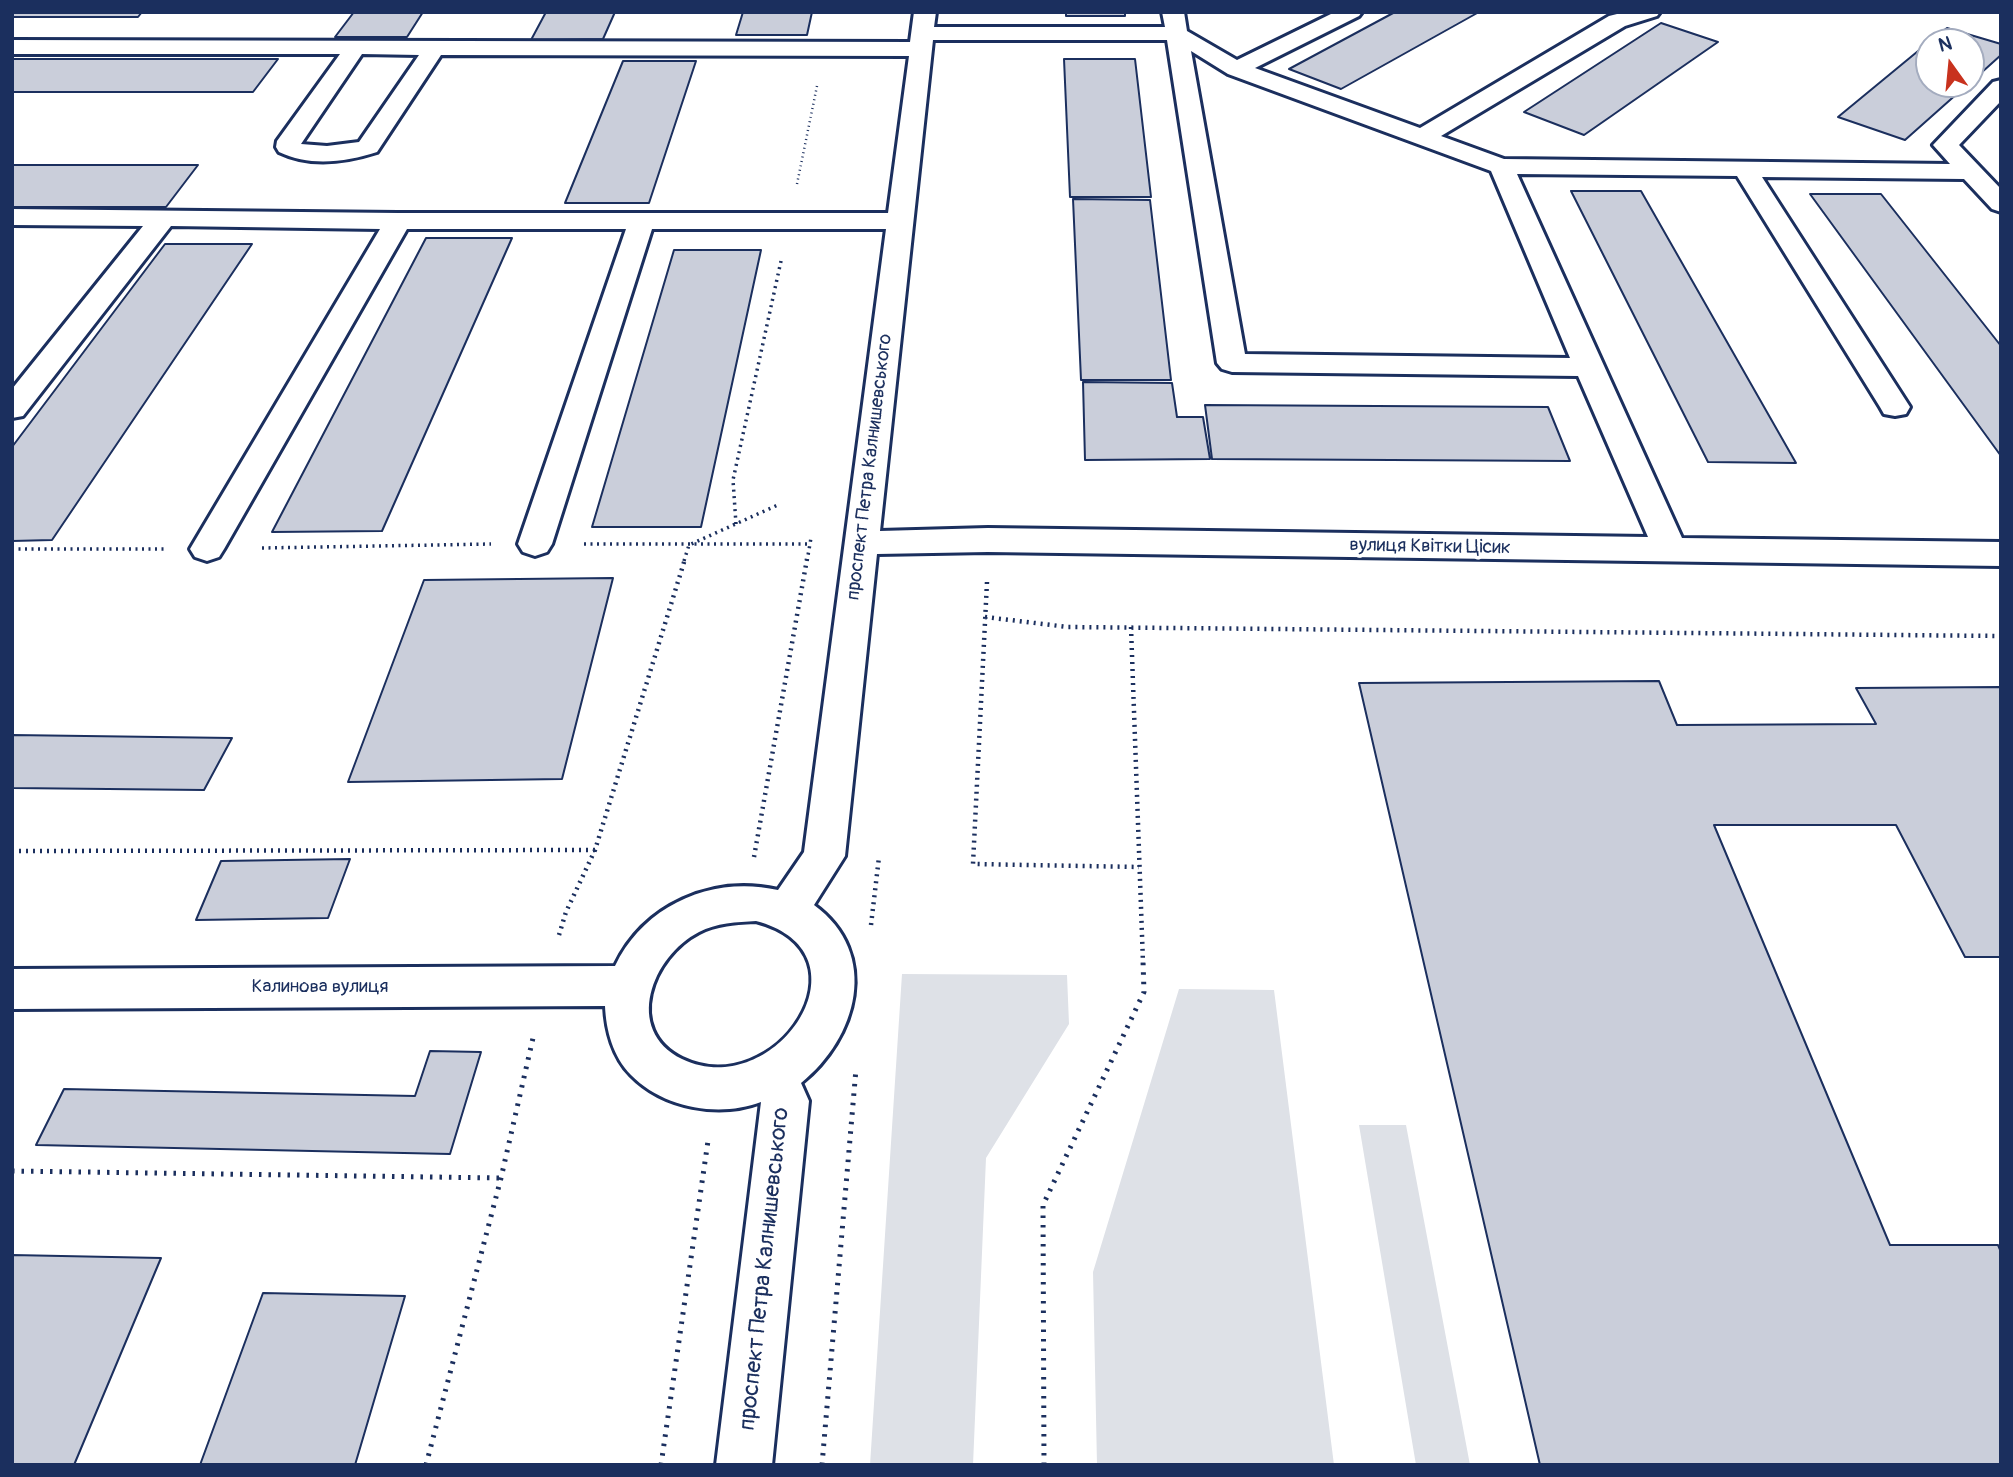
<!DOCTYPE html>
<meta charset="utf-8">
<style>
body{margin:0}
#map{position:relative;width:2013px;height:1477px;overflow:hidden;background:#fff;font-family:Pangolin,sans-serif}
canvas{display:block}
.frame{position:absolute;inset:0;border:14px solid #1b2f5e;pointer-events:none}
.north{position:absolute;left:1915px;top:28px;width:70px;height:70px;box-sizing:border-box;background:#fff;border:2px solid #a4acbf;border-radius:50%;rotate:345deg;font-size:19px;font-weight:700;line-height:28px;text-align:center;color:#1b2f5e}
.north::after{content:'';display:block;margin:auto;width:24px;height:32px;background:#c8321e;clip-path:polygon(50% 0,100% 100%,50% 72%,0 100%)}
</style>
<div id="map">
<canvas width="2013" height="1477"></canvas>
<div class="frame"></div>
<div class="north">N</div>
</div>
<script>
const ctx = document.querySelector('canvas').getContext('2d');
ctx.lineJoin = 'round';
function fill(path, color) {
  ctx.fillStyle = color;
  ctx.fill(path, 'evenodd');
}
function stroke(path, color, width, dash) {
  ctx.strokeStyle = color;
  ctx.lineWidth = width;
  ctx.lineCap = dash ? 'butt' : 'round';
  ctx.setLineDash(dash || []);
  ctx.stroke(path);
}
function label(font, color, halo, rows, align = 'center') {
  ctx.font = font + ' Pangolin,sans-serif';
  ctx.lineWidth = 7;
  ctx.setLineDash([]);
  ctx.textBaseline = 'middle';
  ctx.strokeStyle = halo;
  ctx.fillStyle = color;
  for (const [text, x, y, turn = 0] of rows) {
    ctx.save();
    ctx.translate(x, y);
    ctx.rotate((+turn || 0) * Math.PI / 180);
    ctx.textAlign = isNaN(turn) ? turn : align;
    if (halo) ctx.strokeText(text, 0, 0);
    ctx.fillText(text, 0, 0);
    ctx.restore();
  }
}
fill(new Path2D(`
 M 902,974 L 1067,975 L 1069,1024 L 986,1158 L 973,1465 L 870,1465 Z
 M 1179,989 L 1274,990 L 1334,1465 L 1097,1465 L 1093,1272 Z
 M 1359,1125 L 1406,1125 L 1470,1465 L 1416,1465 Z`), '#dee1e7');
const building = new Path2D(`
 M 12,12 L 142,12 L 138,17 L 12,17 Z
 M 354,12 L 423,12 L 407,37 L 335,37 Z
 M 546,12 L 615,12 L 603,39 L 531,40 Z
 M 743,12 L 812,12 L 807,35 L 736,35 Z
 M 1066,12 L 1125,12 L 1125,16 L 1066,16 Z
 M 1395,12 L 1479,12 L 1341,89 L 1289,69 Z
 M 1661,23 L 1718,42 L 1584,135 L 1524,112 Z
 M 1947,28 L 2001,44 L 2001,55 L 1971,82 L 1971,42 L 1929,42 Z
 M 1929,42 L 1929,84 L 1968,84 L 1905,140 L 1838,117 Z
 M 12,59 L 278,59 L 253,92 L 12,92 Z
 M 1064,59 L 1135,59 L 1151,197 L 1070,197 Z
 M 623,61 L 696,61 L 649,203 L 565,203 Z
 M 12,165 L 198,165 L 166,207 L 12,207 Z
 M 1571,191 L 1641,191 L 1796,463 L 1708,462 Z
 M 1810,194 L 1881,194 L 2001,346 L 2001,456 Z
 M 1073,199 L 1150,200 L 1171,380 L 1081,380 Z
 M 426,238 L 512,238 L 382,531 L 272,532 Z
 M 165,244 L 252,244 L 52,540 L 12,541 L 12,447 Z
 M 674,250 L 761,250 L 701,527 L 592,527 Z
 M 1083,382 L 1172,383 L 1177,417 L 1203,417 L 1210,459 L 1085,460 Z
 M 1205,405 L 1548,407 L 1570,461 L 1212,459 Z
 M 613,578 L 562,779 L 348,782 L 424,580 Z
 M 1659,681 L 1677,725 L 1876,724 L 1856,688 L 2001,687 L 2001,957 L 1965,957 L 1896,825 L 1714,825 L 1890,1245 L 1998,1245 L 2001,1252 L 2001,1465 L 1540,1465 L 1359,683 Z
 M 12,735 L 232,738 L 204,790 L 12,788 Z
 M 350,859 L 328,918 L 196,920 L 221,861 Z
 M 430,1051 L 481,1052 L 450,1154 L 36,1145 L 64,1089 L 415,1096 Z
 M 12,1255 L 161,1258 L 74,1465 L 12,1465 Z
 M 263,1293 L 405,1296 L 355,1465 L 200,1465 Z`);
fill(building, '#caceda');
stroke(building, '#1b2f5e', 2);
const minor = new Path2D(`
 M 914,12 L 936,12 L 934,27 L 1165,27 L 1162,12 L 1184,12 L 1187,31 L 1237,60 L 1335,12 L 1362,12 L 1359,16 L 1255,68 L 1420,128 L 1609,16 L 1625,12 L 1660,12 L 1657,16 L 1625,26 L 1441,136 L 1504,159 L 1950,164 L 1933,145 L 1993,82 L 2001,80 L 2001,101 L 1959,145 L 2001,189 L 2001,212 L 1992,209 L 1964,179 L 1762,177 L 1910,407 L 1906,414 L 1895,416 L 1884,414 L 1880,407 L 1737,176 L 1517,174 L 1682,538 L 2001,542 L 2001,566 L 988,552 L 877,554 L 845,856 L 814,905 C 881,954 857,1038 801,1083 L 809,1101 L 772,1465 L 716,1465 L 761,1102 C 719,1118 663,1108 631,1075 C 613,1057 606,1030 605,1006 L 12,1009 L 12,969 L 615,966 C 644,905 712,875 778,890 L 804,852 L 886,229 L 652,229 L 552,544 L 547,552 L 535,556 L 523,552 L 518,544 L 626,229 L 407,229 L 224,549 L 219,557 L 207,561 L 195,557 L 190,549 L 380,229 L 171,226 L 23,416 L 12,418 L 12,389 L 143,226 L 12,225 L 12,209 L 398,213 L 888,213 L 909,56 L 441,55 L 377,152 C 346,162 310,167 279,152 L 276,147 L 277,141 L 340,54 L 12,54 L 12,40 L 910,42 ZM 933,40 L 1167,40 L 1217,363 L 1222,369 L 1232,372 L 1578,376 L 1648,537 L 988,528 L 880,531 ZM 1191,51 L 1228,74 L 1491,171 L 1570,358 L 1245,354 ZM 362,54 L 419,55 L 359,142 L 327,146 L 301,144 ZM 756,921 C 877,953 776,1104 682,1059 C 623,1030 652,956 699,932 C 716,923 737,922 756,921 Z`);
stroke(minor, '#1b2f5e', 6);
stroke(new Path2D(`
 M 797,184 L 817,86`), '#1b2f5e', 2.5, [1, 3.5]);
stroke(new Path2D(`
 M 736,524 L 733,480 L 781,261
 M 584,544 L 809,544
 M 262,548 L 491,544
 M 12,549 L 165,549
 M 684,561 L 689,545 L 780,504
 M 807,561 L 811,538`), '#1b2f5e', 3.5, [2, 4.5]);
stroke(new Path2D(`
 M 987,582 L 973,864 L 1139,867
 M 985,617 L 1068,627 L 2001,636
 M 1131,627 L 1143,963
 M 12,851 L 595,850
 M 754,857 L 807,559
 M 871,925 L 879,857
 M 559,935 L 566,912 L 595,850 L 685,559`), '#1b2f5e', 4.5, [2, 5]);
stroke(new Path2D(`
 M 12,1171 L 501,1178
 M 426,1465 L 501,1178 L 533,1038
 M 661,1465 L 708,1141
 M 822,1465 L 856,1069
 M 1044,1465 L 1043,1205 L 1144,992 L 1143,961`), '#1b2f5e', 5, [2.5, 7]);
fill(minor, '#fff');
label('19px', '#1b2f5e', '#fff', [
 ["проспект Петра Калнишевського",870,467,-83],
 ["вулиця Квітки Цісик",1430,547,1],
 ["Калинова вулиця",320,987]
]);
label('23px', '#1b2f5e', '#fff', [
 ["проспект Петра Калнишевського",765,1269,-84]
]);
</script>
